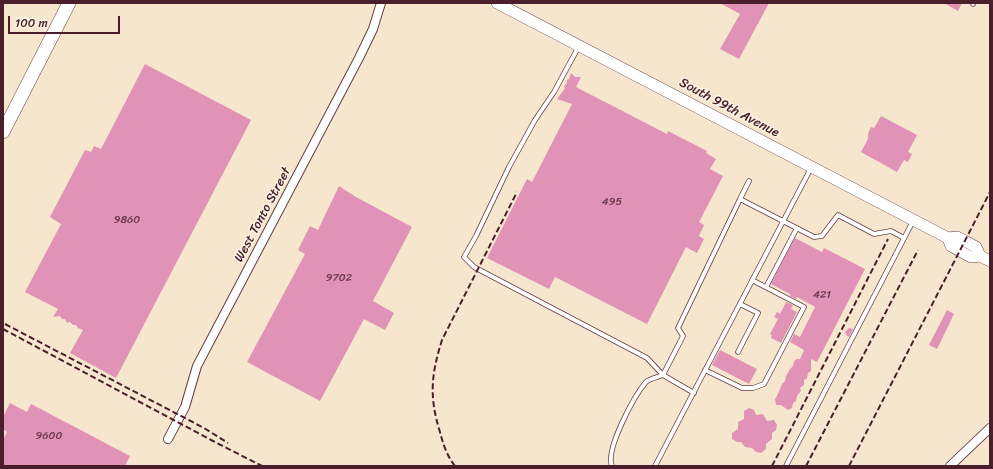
<!DOCTYPE html>
<style>
body{margin:0}
#map{position:relative;width:993px;height:469px;overflow:hidden;background:#f6e6cd;font-family:Sriracha,sans-serif}
canvas{display:block}
.frame{position:absolute;inset:0;border:4px solid #4a1f2b;pointer-events:none}
.scale{position:absolute;left:8px;top:16px;width:112px;height:18px;box-sizing:border-box;border:2px solid #4a1f2b;border-top:0;padding-left:5px;font-size:12px;line-height:14px;white-space:nowrap;color:#4a1f2b;-webkit-text-stroke:3px #fcf5e5;paint-order:stroke}
</style>
<div id="map">
<canvas width="993" height="469"></canvas>
<div class="frame"></div>
<div class="scale">100 m</div>
</div>
<script>
const ctx = document.querySelector('canvas').getContext('2d');
ctx.lineJoin = 'round';
function fill(path, color) {
  ctx.fillStyle = color;
  ctx.fill(path, 'evenodd');
}
function stroke(path, color, width, dash) {
  ctx.strokeStyle = color;
  ctx.lineWidth = width;
  ctx.lineCap = dash ? 'butt' : 'round';
  ctx.setLineDash(dash || []);
  ctx.stroke(path);
}
function label(font, color, halo, rows, align = 'center') {
  ctx.font = font + ' Sriracha,sans-serif';
  ctx.lineWidth = 3;
  ctx.setLineDash([]);
  ctx.textBaseline = 'middle';
  ctx.strokeStyle = halo;
  ctx.fillStyle = color;
  for (const [text, x, y, turn = 0] of rows) {
    ctx.save();
    ctx.translate(x, y);
    ctx.rotate((+turn || 0) * Math.PI / 180);
    ctx.textAlign = isNaN(turn) ? turn : align;
    if (halo) ctx.strokeText(text, 0, 0);
    ctx.fillText(text, 0, 0);
    ctx.restore();
  }
}
fill(new Path2D(`
 M 720,3 L 769,3 L 739,59 L 720,49 L 740,14 Z
 M 944,3 L 962,3 L 958,11 Z
 M 145,64 L 251,120 L 116,378 L 70,353 L 83,330 L 78,328 L 76,325 L 73,325 L 70,322 L 67,323 L 65,319 L 62,319 L 60,316 L 53,317 L 58,309 L 25,292 L 61,224 L 50,217 L 85,150 L 91,152 L 94,146 L 101,149 Z
 M 571,73 L 575,77 L 581,77 L 576,87 L 667,134 L 668,131 L 707,151 L 706,153 L 716,159 L 710,169 L 723,176 L 699,222 L 704,225 L 699,236 L 704,239 L 697,253 L 686,247 L 647,324 L 555,277 L 549,289 L 487,258 L 527,179 L 532,182 L 572,104 L 557,99 L 565,88 L 564,86 L 567,83 L 567,80 L 569,79 Z
 M 881,116 L 917,135 L 908,152 L 912,154 L 908,162 L 904,160 L 897,172 L 861,152 L 868,139 L 868,134 L 871,127 L 874,128 Z
 M 339,186 L 356,197 L 412,227 L 373,301 L 394,313 L 385,330 L 364,319 L 320,401 L 247,362 L 305,254 L 298,250 L 310,226 L 318,230 Z
 M 795,238 L 822,252 L 824,248 L 865,269 L 817,362 L 811,359 L 811,371 L 808,373 L 807,378 L 804,380 L 804,385 L 800,388 L 801,391 L 797,396 L 796,401 L 793,403 L 792,408 L 788,410 L 781,405 L 776,405 L 775,399 L 777,396 L 782,384 L 785,381 L 786,376 L 790,369 L 793,366 L 794,361 L 797,359 L 800,359 L 804,350 L 790,342 L 794,334 L 800,337 L 815,307 L 797,297 L 796,299 L 790,296 L 790,294 L 771,284 Z
 M 786,302 L 793,305 L 791,309 L 797,312 L 781,343 L 771,338 L 772,335 L 770,334 L 778,319 L 774,317 L 777,312 L 780,314 Z
 M 947,310 L 954,314 L 937,349 L 929,345 Z
 M 850,328 L 853,329 L 849,337 L 847,336 L 845,332 L 848,329 Z
 M 720,350 L 757,369 L 749,384 L 712,365 Z
 M 10,403 L 27,412 L 31,404 L 130,456 L 125,466 L 3,466 L 3,440 L 7,432 L 3,429 L 3,417 Z
 M 749,408 L 754,410 L 756,415 L 763,414 L 767,421 L 774,420 L 777,425 L 776,430 L 772,433 L 772,439 L 766,444 L 766,449 L 761,453 L 756,452 L 752,448 L 745,447 L 741,442 L 737,442 L 732,439 L 732,433 L 738,429 L 738,422 L 744,419 L 744,411 Z`), '#e093b6');
const lane = new Path2D(`
 M 973,4 L 973,3
 M 579,46 L 554,92 L 535,120 L 509,167 L 476,236 L 464,257 L 474,267 L 647,358 L 663,375 C 658,377 649,379 646,382 C 634,396 605,450 612,466
 M 740,199 L 749,181
 M 766,287 L 797,228
 M 738,352 L 758,313 L 740,304
 M 705,370 L 742,388 L 753,388 L 764,384 L 804,307 L 752,280
 M 694,393 L 663,375 L 683,336 L 678,328 L 740,199 L 814,237 L 822,236 L 838,215 L 874,234 L 891,231 L 904,238
 M 655,466 L 811,168
 M 786,466 L 913,221`);
const street = new Path2D(`
 M 168,439 L 185,407 L 197,366 L 359,58 L 373,29 L 381,3
 M 950,466 L 990,428`);
const secondary = new Path2D(`
 M 497,3 L 948,238 L 957,237 L 965,241 L 976,247 L 980,256 L 990,261
 M 948,238 L 951,246 L 971,257 L 980,256`);
const primary = new Path2D(`
 M 3,132 L 69,3`);
stroke(lane, '#643d43', 5.5);
stroke(street, '#643d43', 10);
stroke(secondary, '#643d43', 12);
stroke(primary, '#643d43', 14);
stroke(lane, '#fff', 4);
stroke(street, '#fff', 8);
stroke(secondary, '#fff', 11);
stroke(primary, '#fff', 13);
stroke(new Path2D(`
 M 5,324 L 204,428 L 228,443
 M 3,329 L 213,441 L 262,466
 M 455,466 C 447,456 443,444 440,432 C 429,397 431,375 442,340 L 517,192
 M 772,466 L 888,239
 M 806,466 L 918,250
 M 849,466 L 990,192`), '#4a1f2b', 2, [6, 3]);
label('11px', '#703c4e', null, [
 ["495",612,202],
 ["9860",127,220],
 ["9702",339,278],
 ["421",822,295],
 ["9600",49,436]
]);
label('13px', '#4a1f2b', '#fcf5e5', [
 ["South 99th Avenue",729,108,28],
 ["West Tonto Street",263,215,-62]
]);
</script>
